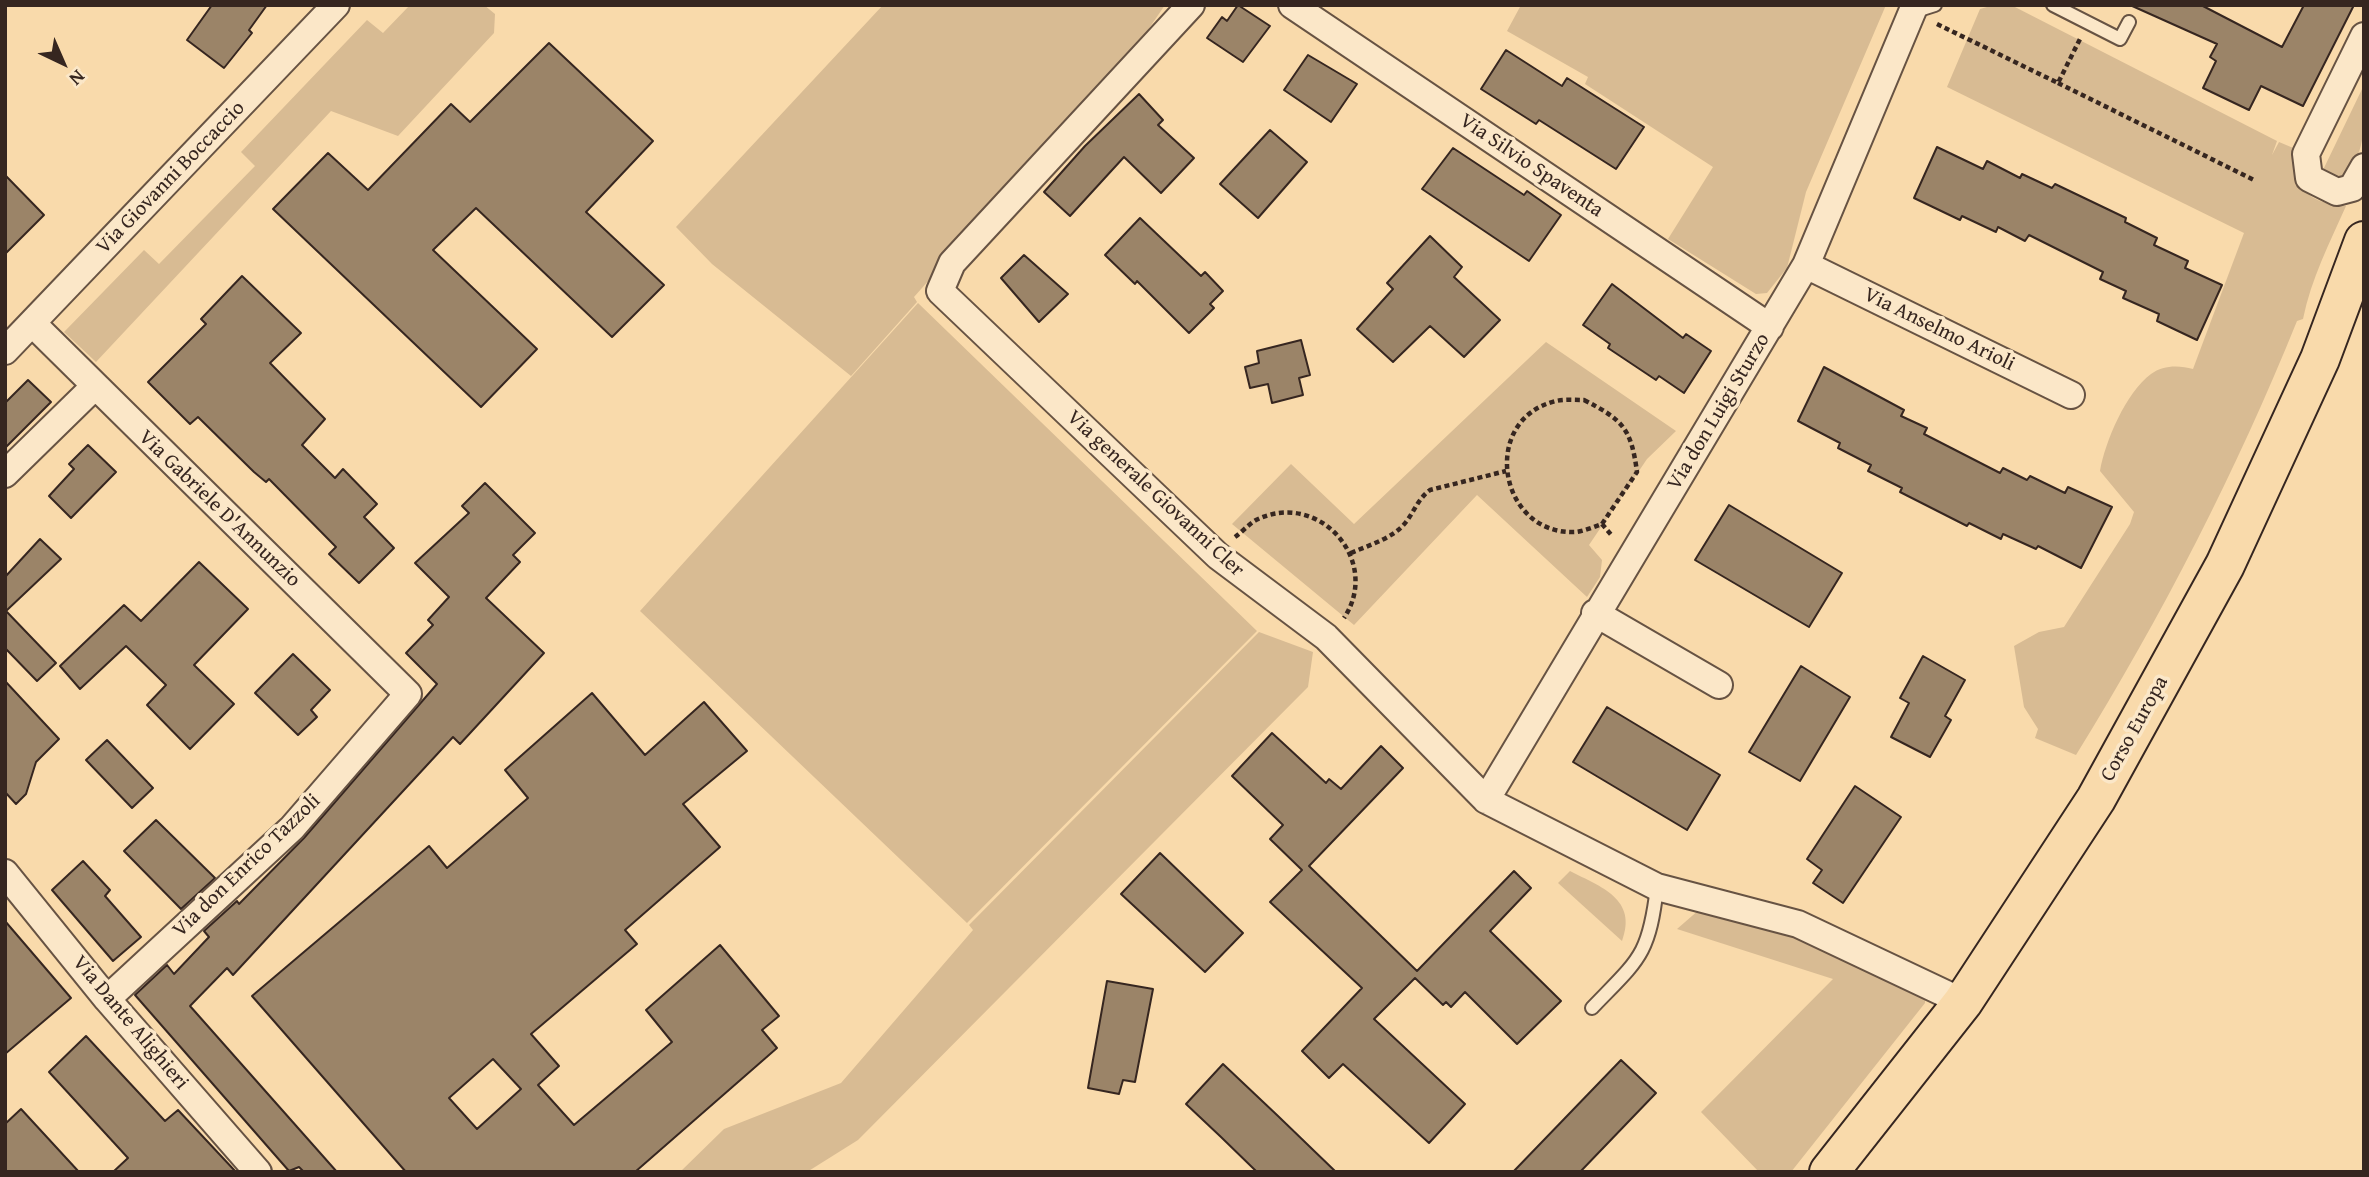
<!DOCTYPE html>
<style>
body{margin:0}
#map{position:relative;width:2369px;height:1177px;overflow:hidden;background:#f9daab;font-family:"Gentium Book Plus",serif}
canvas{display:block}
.frame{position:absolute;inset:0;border:7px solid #362620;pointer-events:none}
.north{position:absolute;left:28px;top:28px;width:70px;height:70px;-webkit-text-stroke:5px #fbe7c8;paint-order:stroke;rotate:136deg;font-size:19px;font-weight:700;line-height:28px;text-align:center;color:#362620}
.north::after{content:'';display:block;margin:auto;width:24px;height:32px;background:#362620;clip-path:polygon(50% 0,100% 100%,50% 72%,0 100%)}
</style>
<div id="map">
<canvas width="2369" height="1177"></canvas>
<div class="frame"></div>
<div class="north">N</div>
</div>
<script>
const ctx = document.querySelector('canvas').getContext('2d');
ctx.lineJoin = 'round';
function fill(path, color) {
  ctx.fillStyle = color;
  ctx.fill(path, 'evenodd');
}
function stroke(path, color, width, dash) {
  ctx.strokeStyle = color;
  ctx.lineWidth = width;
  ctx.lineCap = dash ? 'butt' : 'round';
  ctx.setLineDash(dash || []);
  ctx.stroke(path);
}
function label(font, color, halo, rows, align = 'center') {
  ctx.font = font + ' "Gentium Book Plus",serif';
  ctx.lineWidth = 7;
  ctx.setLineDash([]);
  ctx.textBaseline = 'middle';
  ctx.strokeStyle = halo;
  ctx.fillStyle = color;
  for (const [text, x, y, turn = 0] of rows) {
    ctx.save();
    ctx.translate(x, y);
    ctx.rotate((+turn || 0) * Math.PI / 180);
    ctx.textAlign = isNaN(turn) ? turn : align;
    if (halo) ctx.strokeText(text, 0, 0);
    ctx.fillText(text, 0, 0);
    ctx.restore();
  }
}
fill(new Path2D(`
 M 410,5 L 484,5 L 495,14 L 494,33 L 398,136 L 331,111 L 96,362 L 64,332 L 144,250 L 159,264 L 255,166 L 241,152 L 367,20 L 383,33 Z
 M 883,5 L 1165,5 L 1139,43 L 914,297 L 917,302 L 851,376 L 712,264 L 676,227 Z
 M 1521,5 L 1886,5 L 1806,192 L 1787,268 L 1767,293 L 1756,294 L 1668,239 L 1713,167 L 1585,84 L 1588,77 L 1507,31 Z
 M 1994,5 L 2011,5 L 2277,141 L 2272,155 L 2279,142 L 2298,150 C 2301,191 2302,201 2346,206 C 2330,242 2311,279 2303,319 L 2297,321 C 2236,472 2162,616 2076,755 L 2035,738 L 2038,729 L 2024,707 L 2014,646 L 2039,632 L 2064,627 L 2130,524 L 2134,512 L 2100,471 C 2105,442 2126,392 2151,374 C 2163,365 2179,365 2193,369 L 2244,233 L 1947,87 L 1980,9 Z
 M 2364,85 C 2364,117 2368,154 2343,179 L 2335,179 L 2323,170 Z
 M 918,303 L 1257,631 L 967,923 L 640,611 Z
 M 1546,342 L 1676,431 L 1647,459 L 1589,545 L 1602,560 L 1600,577 L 1587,597 L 1477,495 L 1354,625 L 1232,524 L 1291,464 L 1354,524 Z
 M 1259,632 L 1313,652 L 1308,687 L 858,1140 L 807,1172 L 680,1172 L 724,1129 L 841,1083 L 973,930 L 969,925 Z
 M 1570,871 C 1601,887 1638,899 1622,941 L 1558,883 Z
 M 1700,909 L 1782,929 L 1925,995 L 1925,1003 L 1791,1172 L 1759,1172 L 1701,1112 L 1833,979 L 1677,929 Z`), '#d8bb93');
const building = new Path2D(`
 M 212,5 L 267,5 L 249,30 L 252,33 L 224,68 L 187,40 Z
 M 1238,5 L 1270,26 L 1243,62 L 1207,38 L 1222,17 L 1227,21 Z
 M 2130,5 L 2201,5 L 2282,47 L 2304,5 L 2354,5 L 2303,106 L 2261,86 L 2249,110 L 2203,88 L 2216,61 L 2210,57 L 2217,44 Z
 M 549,43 L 653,141 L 586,212 L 664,285 L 612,337 L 476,208 L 433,250 L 537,349 L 481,407 L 273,209 L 328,153 L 368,190 L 451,104 L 470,122 Z
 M 1506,50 L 1562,86 L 1567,78 L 1644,127 L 1616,169 L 1539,120 L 1536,124 L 1481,89 Z
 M 1308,55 L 1357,84 L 1331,122 L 1284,90 Z
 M 1139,94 L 1163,120 L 1158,125 L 1194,158 L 1161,193 L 1124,157 L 1070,216 L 1044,192 L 1085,146 Z
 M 1270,130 L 1307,162 L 1258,218 L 1220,184 Z
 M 1937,147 L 1983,169 L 1987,161 L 2020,178 L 2022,174 L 2052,188 L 2055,184 L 2126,218 L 2125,222 L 2157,238 L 2154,245 L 2188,261 L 2185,268 L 2222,285 L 2197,340 L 2157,321 L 2159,314 L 2123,298 L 2126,291 L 2100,279 L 2103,272 L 2029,235 L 2025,241 L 1998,227 L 1996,232 L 1962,216 L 1960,220 L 1914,198 Z
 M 1453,148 L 1524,195 L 1527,191 L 1561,215 L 1529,261 L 1422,189 Z
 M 5,175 L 44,215 L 5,254 Z
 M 1140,218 L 1201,276 L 1205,272 L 1223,291 L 1210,304 L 1214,308 L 1189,333 L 1137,281 L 1135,284 L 1105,255 Z
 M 1430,236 L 1462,267 L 1454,277 L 1500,320 L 1464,357 L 1430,326 L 1393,362 L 1357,329 L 1393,289 L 1387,283 Z
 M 1024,255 L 1068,294 L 1039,322 L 1001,278 Z
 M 242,276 L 301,333 L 270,363 L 325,419 L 302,445 L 335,478 L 343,469 L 377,504 L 364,517 L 394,548 L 359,583 L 329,554 L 336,547 L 269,479 L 266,482 L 254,472 L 198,417 L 190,424 L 148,382 L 206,324 L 201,319 Z
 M 1612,284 L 1683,338 L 1686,334 L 1711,351 L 1684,393 L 1659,376 L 1656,380 L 1608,348 L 1610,344 L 1583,325 Z
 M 1301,340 L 1310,375 L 1299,378 L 1303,395 L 1272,403 L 1268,384 L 1250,388 L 1245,367 L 1259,363 L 1257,351 Z
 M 1824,367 L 1904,410 L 1901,416 L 1927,428 L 1924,434 L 2000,473 L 2003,468 L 2027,480 L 2030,476 L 2065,493 L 2068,487 L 2112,507 L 2081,568 L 2038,546 L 2036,549 L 2003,534 L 2001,539 L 1969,523 L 1967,526 L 1900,492 L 1902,488 L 1868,471 L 1871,465 L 1838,448 L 1840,443 L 1798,421 Z
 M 28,380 L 51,402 L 5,448 L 5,403 Z
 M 88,445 L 116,472 L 71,518 L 49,496 L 74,469 L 69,464 Z
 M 485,483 L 535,533 L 513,555 L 520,562 L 486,598 L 544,653 L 460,744 L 453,737 L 233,975 L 227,968 L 190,1006 L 337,1172 L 304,1172 L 299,1167 L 289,1171 L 135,995 L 167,965 L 174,974 L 209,937 L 204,931 L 237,901 L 239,904 L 304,838 L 437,684 L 406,653 L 433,625 L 428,620 L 449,597 L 415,563 L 469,513 L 462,506 Z
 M 1729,505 L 1842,573 L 1809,627 L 1695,560 Z
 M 40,539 L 61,559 L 6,611 L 56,663 L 37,681 L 5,648 L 5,577 Z
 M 199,562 L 248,609 L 194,665 L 234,704 L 190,749 L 147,705 L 166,685 L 126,646 L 80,689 L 60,666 L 124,605 L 141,621 Z
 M 293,654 L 330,690 L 311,710 L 317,717 L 298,735 L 255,693 Z
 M 1923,656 L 1965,680 L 1945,716 L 1951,720 L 1930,757 L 1891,737 L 1909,703 L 1900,698 Z
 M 1801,666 L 1850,697 L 1800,781 L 1749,752 Z
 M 5,681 L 59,739 L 36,762 L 26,794 L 16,804 L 5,792 Z
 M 592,693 L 645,755 L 704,702 L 747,751 L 683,804 L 720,847 L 625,930 L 637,944 L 531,1034 L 559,1066 L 538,1085 L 574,1125 L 672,1042 L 646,1010 L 720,945 L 779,1016 L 762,1030 L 777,1048 L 635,1172 L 406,1172 L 252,996 L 429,846 L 447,868 L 528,798 L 505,770 ZM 493,1059 L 521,1089 L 477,1129 L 449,1098 Z
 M 1607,707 L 1720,775 L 1687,830 L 1573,762 Z
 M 1272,733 L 1326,783 L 1329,779 L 1341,789 L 1381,746 L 1403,768 L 1309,866 L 1417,971 L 1514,871 L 1531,888 L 1490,931 L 1561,1001 L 1517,1044 L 1465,992 L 1451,1007 L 1446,1002 L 1443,1005 L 1415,978 L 1374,1019 L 1465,1104 L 1429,1143 L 1343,1064 L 1329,1078 L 1302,1051 L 1362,988 L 1270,902 L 1302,870 L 1270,839 L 1283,825 L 1232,776 Z
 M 107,740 L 153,788 L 132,808 L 86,760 Z
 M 1855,786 L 1901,817 L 1843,903 L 1813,883 L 1822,870 L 1807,859 Z
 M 156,820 L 215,878 L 181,909 L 124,851 Z
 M 1160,853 L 1243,933 L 1205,972 L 1121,894 Z
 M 83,861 L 110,890 L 105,896 L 141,937 L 113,961 L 52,890 Z
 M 5,921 L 71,998 L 5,1054 Z
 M 1107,981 L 1153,989 L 1135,1082 L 1123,1080 L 1119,1094 L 1088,1088 Z
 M 86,1036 L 165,1121 L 178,1110 L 236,1172 L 113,1172 L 128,1158 L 49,1072 Z
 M 1621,1060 L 1656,1093 L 1580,1172 L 1513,1172 Z
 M 1223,1064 L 1278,1116 L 1336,1172 L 1257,1172 L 1221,1137 L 1186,1104 Z
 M 21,1109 L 79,1172 L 5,1172 L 5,1124 Z`);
fill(building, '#9b8468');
stroke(building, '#362620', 2);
const service = new Path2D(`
 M 2053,5 L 2120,39 L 2129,22
 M 1913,12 L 1935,5
 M 1592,1008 C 1639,959 1649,956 1657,887`);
const minor = new Path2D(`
 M 1191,5 L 952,263 L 940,291 L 1218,556 L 1326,637 L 1486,800 L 1657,887 L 1798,924 L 1963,1002
 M 1292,5 L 1770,327
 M 2364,36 L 2306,154 L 2309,178 L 2337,192 L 2352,188 L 2364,167
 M 1806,265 L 2071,395
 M 32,323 L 408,694 L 292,828 L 107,999
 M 5,351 L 336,5
 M 5,474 L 94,387
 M 1595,613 L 1719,685
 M 1486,800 L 1806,265 L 1915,5
 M 5,873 L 107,999 L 258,1172`);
const primary = new Path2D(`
 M 1829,1172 L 1963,1002 L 2096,799 L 2225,565 L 2320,359 L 2364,241`);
stroke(service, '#675343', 16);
stroke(minor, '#675343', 30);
stroke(primary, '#362620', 42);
stroke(new Path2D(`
 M 1937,24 L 2058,83 L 2080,39
 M 2058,83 L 2254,180
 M 1584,400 C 1623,420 1631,428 1637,472 L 1602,524 C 1594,527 1584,531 1576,532 C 1498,536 1479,419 1556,401 C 1565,399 1575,400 1584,400 Z
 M 1602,524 L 1613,537
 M 1235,537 C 1242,532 1249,524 1256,520 C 1319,489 1382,561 1344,618
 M 1351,553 C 1369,545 1394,538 1406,522 C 1415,510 1418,499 1430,490 L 1506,471`), '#362620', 4.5, [5, 3.5]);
stroke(service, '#fbe7c8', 12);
stroke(minor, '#fbe7c8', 26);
stroke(primary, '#f9daab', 38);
label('21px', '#362620', '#fbe7c8', [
 ["Via Silvio Spaventa",1531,166,34],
 ["Via Giovanni Boccaccio",171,178,-46],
 ["Via Anselmo Arioli",1939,330,26],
 ["Via don Luigi Sturzo",1719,412,-59],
 ["Via generale Giovanni Cler",1155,494,43],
 ["Via Gabriele D'Annunzio",219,509,44],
 ["Corso Europa",2135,729,-61],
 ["Via don Enrico Tazzoli",247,866,-44],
 ["Via Dante Alighieri",130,1023,50]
]);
</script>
